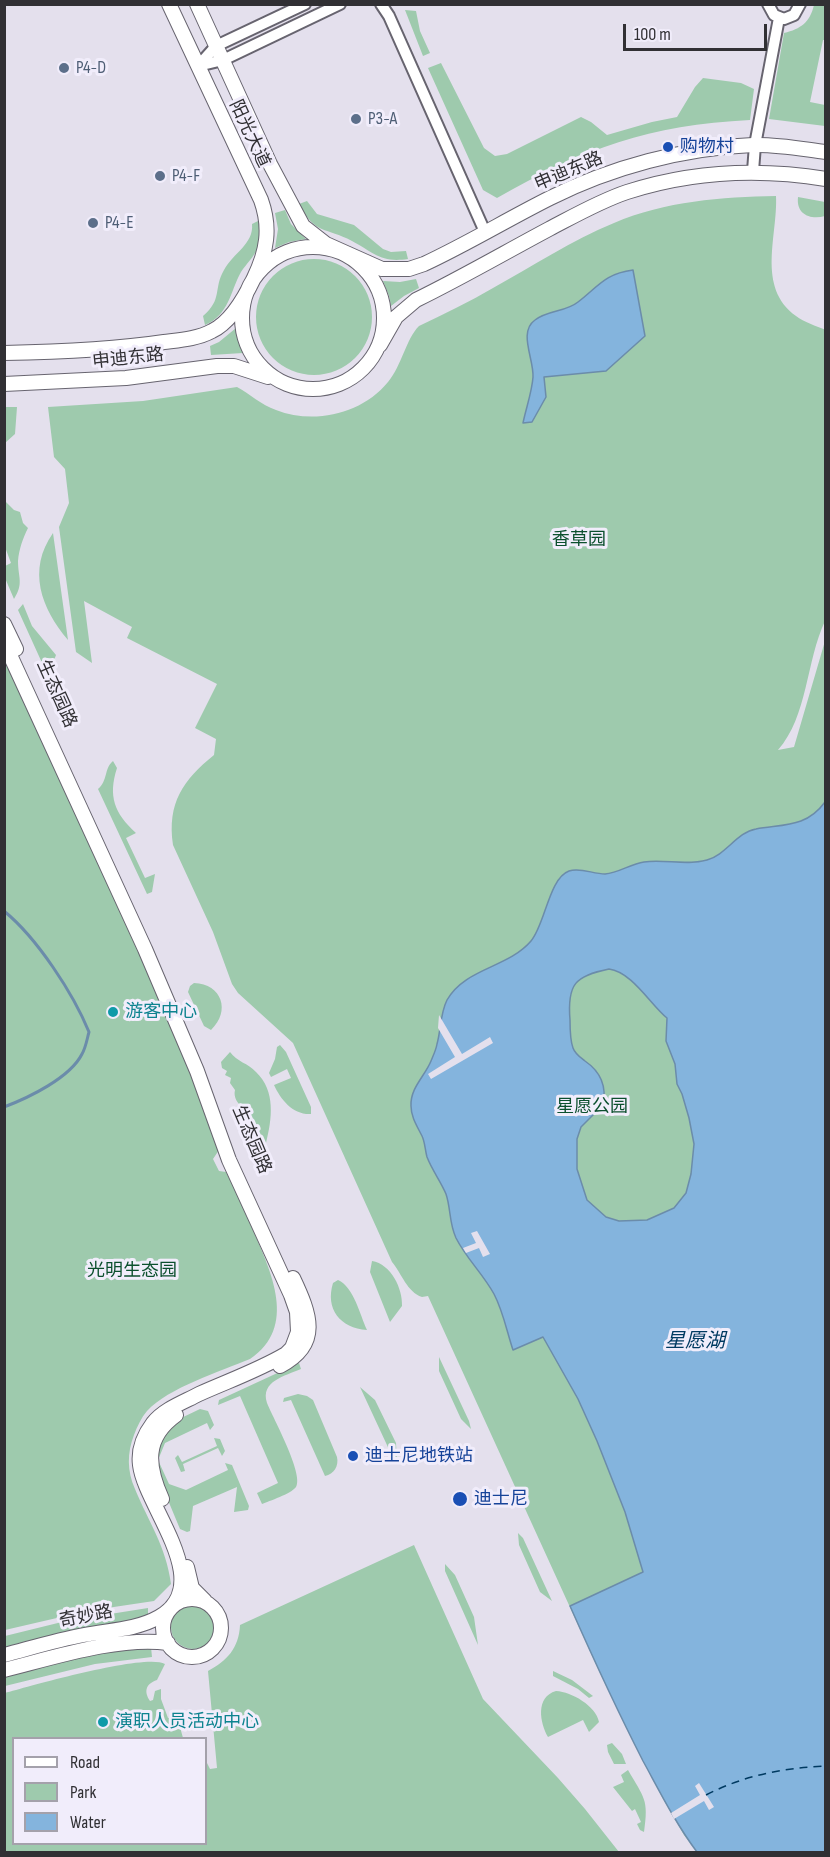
<!DOCTYPE html>
<meta charset="utf-8">
<style>
body{margin:0}
#map{position:relative;width:830px;height:1857px;overflow:hidden;background:#e4e0ed;font-family:"Sofia Sans Condensed",sans-serif}
canvas{display:block}
.frame{position:absolute;inset:0;border:6px solid #313034;pointer-events:none}
.legend{position:absolute;left:12px;top:1737px;width:195px;height:108px;box-sizing:border-box;background:#f1edfb;border:2px solid #a4a1ab;margin:0;padding:8px 10px;list-style:none;font-size:18px;color:#313034}
.legend li{display:flex;align-items:center;gap:12px;height:30px}
.legend b{width:30px;border:2px solid #a4a1ab}
.scale{position:absolute;left:623px;top:24px;width:144px;height:27px;box-sizing:border-box;border:3px solid #313034;border-top:0;padding-left:8px;font-size:18px;line-height:21px;white-space:nowrap;color:#313034;-webkit-text-stroke:4px #f1edfb;paint-order:stroke}
</style>
<div id="map">
<canvas width="830" height="1857"></canvas>
<div class="frame"></div>
<ul class="legend">
<li><b style="height:8px;background:#fff"></b>Road</li>
<li><b style="height:16px;background:#9ecaad"></b>Park</li>
<li><b style="height:16px;background:#84b4dd"></b>Water</li>
</ul>
<div class="scale">100 m</div>
</div>
<script>
const ctx = document.querySelector('canvas').getContext('2d');
ctx.lineJoin = 'round';
function fill(path, color) {
  ctx.fillStyle = color;
  ctx.fill(path, 'evenodd');
}
function stroke(path, color, width, dash) {
  ctx.strokeStyle = color;
  ctx.lineWidth = width;
  ctx.lineCap = dash ? 'butt' : 'round';
  ctx.setLineDash(dash || []);
  ctx.stroke(path);
}
function label(font, color, halo, rows, align = 'center') {
  ctx.font = font + ' "Sofia Sans Condensed","Noto Sans SC",sans-serif';
  ctx.lineWidth = 6;
  ctx.setLineDash([]);
  ctx.textBaseline = 'middle';
  ctx.strokeStyle = halo;
  ctx.fillStyle = color;
  for (const [text, x, y, turn = 0] of rows) {
    ctx.save();
    ctx.translate(x, y);
    ctx.rotate((+turn || 0) * Math.PI / 180);
    ctx.textAlign = isNaN(turn) ? turn : align;
    if (halo) ctx.strokeText(text, 0, 0);
    ctx.fillText(text, 0, 0);
    ctx.restore();
  }
}
fill(new Path2D(`
 M 814,5 L 825,5 L 826,40 L 823,40 L 810,102 L 825,105 L 825,126 L 769,119 L 784,33 C 801,29 810,22 814,5 Z
 M 405,10 L 416,11 L 420,31 L 430,53 L 423,56 Z
 M 441,63 L 484,148 L 495,156 L 507,154 L 581,117 L 591,122 L 607,135 L 652,122 L 677,117 L 695,87 L 703,78 L 741,83 L 754,89 L 750,120 C 649,125 585,148 497,198 L 483,190 L 428,68 Z
 M 776,196 C 778,236 756,287 796,316 C 804,322 816,326 826,330 L 825,621 C 806,661 808,716 778,750 L 794,747 L 825,641 L 825,1852 L 697,1852 L 684,1835 L 662,1797 L 600,1673 L 428,1296 L 422,1297 C 407,1292 402,1274 392,1262 L 293,1043 L 238,993 L 232,984 L 213,932 L 173,845 C 167,803 183,780 214,755 L 216,739 L 195,728 L 217,684 L 127,638 L 132,627 L 84,601 L 92,663 L 76,652 L 59,527 L 69,503 L 65,469 L 54,457 L 48,407 L 143,401 L 237,387 C 250,394 261,405 276,410 C 314,425 362,414 388,382 C 402,365 406,339 419,326 C 444,314 469,302 493,288 C 533,266 572,240 614,223 C 665,201 722,197 776,196 Z
 M 798,197 L 825,202 L 825,216 C 811,220 796,215 798,197 Z
 M 307,201 L 317,214 L 354,225 L 383,249 L 391,252 L 406,251 L 408,259 C 380,263 375,253 352,241 C 326,227 315,235 299,204 Z
 M 285,210 L 291,224 L 306,239 L 289,242 L 275,248 L 278,229 L 275,213 Z
 M 260,220 C 260,230 261,240 257,249 C 254,257 246,264 241,272 C 230,292 229,315 205,325 L 203,316 C 223,299 213,289 224,270 C 233,253 254,244 252,224 Z
 M256 317a58 58 0 1 1 116 0a58 58 0 1 1-116 0Z
 M 416,279 L 419,288 L 404,296 L 391,306 L 389,296 L 383,281 L 400,282 Z
 M 236,328 L 243,353 L 211,355 L 210,346 L 219,342 Z
 M 5,407 L 17,407 L 15,434 L 5,443 Z
 M 5,501 L 14,510 L 20,512 L 23,523 L 28,528 C 23,538 19,549 18,561 C 18,578 24,583 14,599 L 5,578 L 5,566 L 11,563 L 5,547 Z
 M 53,533 L 68,640 C 41,608 27,570 53,533 Z
 M 23,604 L 32,626 L 56,655 L 48,676 L 18,610 Z
 M 4,650 L 183,1050 L 219,1150 L 213,1159 L 219,1171 L 226,1172 C 236,1191 245,1211 253,1230 C 271,1272 298,1327 250,1359 C 221,1371 168,1388 147,1411 C 141,1418 137,1427 134,1435 C 127,1453 127,1471 135,1489 C 149,1523 166,1546 171,1584 L 154,1601 L 87,1611 L 5,1630 Z
 M 58,686 L 63,700 L 80,724 L 69,724 L 55,694 Z
 M 113,761 L 117,768 C 108,796 114,813 136,833 L 126,838 L 145,878 L 155,874 L 152,892 L 147,894 L 98,789 C 108,781 104,768 113,761 Z
 M 194,983 C 222,984 231,1011 211,1030 L 204,1026 L 188,992 L 190,986 Z
 M 280,1045 L 286,1052 L 311,1107 L 311,1114 C 293,1115 281,1100 274,1085 L 291,1078 L 287,1069 L 271,1077 L 269,1073 L 275,1059 L 277,1047 Z
 M 230,1052 C 237,1062 248,1063 256,1072 C 276,1091 272,1119 266,1143 L 262,1144 L 253,1139 L 254,1134 L 242,1113 L 244,1108 C 238,1105 233,1097 235,1090 L 230,1083 L 231,1078 L 225,1075 L 227,1071 L 222,1068 L 221,1062 Z
 M 372,1261 C 391,1264 403,1289 402,1306 L 390,1322 L 370,1272 Z
 M 338,1280 C 354,1287 360,1315 367,1330 C 340,1328 325,1309 333,1283 Z
 M 439,1357 L 469,1421 L 471,1429 L 461,1419 L 439,1371 Z
 M 299,1363 L 301,1369 C 285,1376 260,1381 267,1403 C 273,1418 304,1474 296,1487 C 291,1494 269,1501 262,1504 L 257,1493 L 278,1483 L 240,1396 L 218,1405 L 219,1400 Z
 M 360,1387 L 375,1400 L 396,1443 L 397,1462 L 393,1458 Z
 M 298,1394 L 307,1396 L 313,1400 L 337,1457 C 339,1466 334,1474 325,1476 L 291,1400 L 283,1402 L 284,1398 Z
 M 200,1409 L 208,1411 L 214,1425 L 210,1430 L 207,1423 L 165,1443 L 158,1460 L 169,1484 L 186,1490 L 228,1470 L 225,1463 L 232,1465 L 249,1506 L 248,1510 L 234,1512 L 237,1487 L 193,1506 L 190,1531 L 187,1532 L 180,1529 L 155,1469 L 159,1442 L 177,1420 Z
 M 214,1438 L 220,1439 L 225,1451 L 222,1456 L 218,1448 L 183,1464 L 185,1471 L 181,1472 L 175,1458 L 178,1455 L 182,1462 L 217,1446 Z
 M 518,1533 L 523,1538 L 552,1601 L 540,1592 L 519,1545 Z
 M 414,1545 L 483,1699 L 558,1778 L 585,1809 L 619,1852 L 5,1852 L 5,1693 C 31,1686 145,1653 165,1664 L 157,1680 C 145,1684 144,1692 150,1701 L 153,1700 L 155,1691 L 161,1689 L 161,1699 L 168,1718 L 177,1716 L 183,1738 L 14,1738 L 14,1844 L 206,1844 L 206,1761 L 210,1769 L 217,1768 L 208,1671 C 227,1661 239,1648 240,1625 Z
 M 445,1564 L 455,1575 L 474,1617 L 478,1645 L 445,1571 Z
 M171 1627a22 22 0 1 1 44 0a22 22 0 1 1-44 0Z
 M 148,1608 L 148,1619 L 75,1630 L 5,1648 L 5,1636 L 66,1621 Z
 M 151,1647 L 152,1657 L 95,1664 L 5,1686 L 4,1676 L 96,1653 Z
 M 553,1671 L 572,1680 L 593,1696 L 589,1698 L 578,1689 L 553,1676 Z
 M 556,1691 C 572,1692 596,1706 599,1722 L 589,1732 L 583,1720 L 548,1737 C 540,1723 535,1697 556,1691 Z
 M 612,1743 L 622,1754 L 626,1764 L 614,1764 L 608,1752 L 607,1745 Z
 M 628,1770 C 644,1798 649,1799 644,1832 L 640,1830 L 637,1824 L 641,1822 L 635,1809 L 632,1811 L 613,1787 L 624,1782 L 621,1775 Z`), '#9ecaad');
const water = new Path2D(`
 M 633,270 L 645,336 L 606,371 L 544,377 L 546,397 L 532,422 L 523,423 C 526,408 532,392 533,377 C 534,359 518,332 535,320 C 548,310 566,312 578,302 C 599,286 604,274 633,270 Z
 M 825,802 L 825,1852 L 697,1852 C 676,1824 660,1792 643,1761 C 617,1710 593,1658 570,1606 L 643,1572 L 625,1512 L 597,1441 L 578,1399 L 543,1337 L 513,1350 C 507,1332 503,1311 494,1294 C 483,1274 466,1258 456,1238 C 449,1223 451,1209 446,1194 C 441,1182 432,1170 427,1157 C 425,1150 425,1142 422,1136 C 417,1126 411,1117 411,1106 C 410,1088 425,1076 431,1061 C 433,1056 436,1050 437,1044 C 441,1030 440,1014 447,1000 C 465,968 508,968 531,941 C 545,925 549,878 569,871 C 580,867 593,874 605,874 C 619,873 630,864 644,862 C 665,859 686,866 707,860 C 726,855 737,832 756,829 C 783,824 806,828 825,802 ZM 609,969 C 632,972 650,1004 667,1018 L 666,1041 L 675,1064 L 677,1084 L 682,1094 L 689,1118 L 694,1144 L 691,1174 L 686,1193 L 674,1208 L 647,1220 L 619,1221 L 606,1217 L 587,1200 L 577,1169 L 577,1139 L 581,1127 L 603,1105 C 607,1086 601,1072 585,1061 C 581,1058 575,1054 573,1048 C 570,1040 570,1028 570,1020 C 567,984 575,976 609,969 Z`);
fill(water, '#84b4dd');
stroke(water, '#6b8caa', 1.5);
fill(new Path2D(`
 M 439,1015 L 462,1054 L 490,1037 L 493,1043 L 431,1079 L 428,1074 L 455,1057 L 438,1028 Z
 M 477,1231 L 490,1254 L 483,1257 L 479,1248 L 466,1253 L 463,1248 L 476,1243 L 471,1233 Z
 M 699,1783 L 714,1807 L 709,1810 L 704,1801 L 674,1819 L 671,1813 L 700,1795 L 695,1786 Z`), '#e4e0ed');
stroke(new Path2D(`
 M 4,911 C 37,938 73,993 89,1032 C 87,1039 86,1047 82,1054 C 70,1078 28,1098 4,1107
 M 4,1469 L 4,1472`), '#6b8caa', 3);
stroke(new Path2D(`
 M 706,1795 C 745,1775 783,1768 826,1766`), '#003a61', 1.5, [8, 6]);
const minor = new Path2D(`
 M 381,4 L 389,16 L 485,232
 M 768,4 L 774,15 L 784,19 L 794,15 L 800,4
 M 198,66 L 223,60 L 340,4
 M 198,66 L 216,46 L 305,4
 M 753,171 L 755,145 L 779,18`);
const tertiary = new Path2D(`
 M 197,4 L 270,164 L 303,226 L 326,244 L 382,269 L 409,269 L 424,264 C 467,244 508,219 550,198 C 612,167 683,148 753,145 C 777,144 802,149 826,152
 M242 318a71 71 0 1 1 142 0a71 71 0 1 1-142 0Z
 M 380,345 L 396,317 L 416,300 C 461,278 504,253 549,229 C 574,216 600,201 627,192 C 692,171 759,168 826,179
 M 4,353 C 58,352 111,350 164,342 C 180,340 197,339 212,331 C 231,322 245,297 254,278 C 267,251 271,228 261,200 L 169,4
 M 4,384 L 126,378 L 217,366 L 234,366 L 268,377
 M 4,624 L 16,649
 M 4,642 L 145,949 L 197,1071 L 229,1160 L 291,1295 L 297,1312 L 298,1332 L 292,1348 L 286,1354 C 259,1370 228,1381 199,1394 C 184,1402 164,1409 153,1423 C 144,1435 138,1450 140,1465 C 145,1507 217,1584 159,1617 C 136,1630 109,1630 84,1635 C 57,1640 31,1648 4,1655
 M 280,1366 C 322,1344 310,1314 293,1278
 M 162,1499 C 147,1466 144,1438 176,1415
 M 187,1567 L 192,1588 L 205,1601
 M163 1628a29 29 0 1 1 58 0a29 29 0 1 1-58 0Z
 M 4,1670 C 52,1658 119,1636 168,1643`);
stroke(minor, '#67646f', 14);
stroke(tertiary, '#67646f', 16);
stroke(minor, '#fff', 10);
stroke(tertiary, '#fff', 14);
for (const [x, y, r, color] of [
 [64,68,6,"#5c6f8a"],
 [356,119,6,"#5c6f8a"],
 [668,147,6,"#1a4fb4"],
 [160,176,6,"#5c6f8a"],
 [93,223,6,"#5c6f8a"],
 [113,1012,6,"#0f9aa8"],
 [353,1456,6,"#1a4fb4"],
 [460,1499,8,"#1a4fb4"],
 [103,1722,6,"#0f9aa8"]
]) {
  const dot = new Path2D();
  dot.arc(x, y, r, 0, 2 * Math.PI);
  ctx.fillStyle = color;
  ctx.fill(dot);
  stroke(dot, '#f1edfb', 2);
}
label('18px', '#4e5e75', '#f1edfb', [
 ["P4-D",76,68],
 ["P3-A",368,119],
 ["P4-F",172,176],
 ["P4-E",105,223]
], 'left');
label('18px', '#313034', '#f1edfb', [
 ["阳光大道",249,134,65],
 ["申迪东路",569,172,-23],
 ["申迪东路",128,359,-6],
 ["生态园路",56,694,66],
 ["生态园路",251,1140,67],
 ["奇妙路",86,1617,-11]
]);
label('18px', '#164399', '#f1edfb', [
 ["购物村",680,147],
 ["迪士尼地铁站",365,1456],
 ["迪士尼",474,1499]
], 'left');
label('18px', '#0c502e', '#f1edfb', [
 ["香草园",579,540],
 ["星愿公园",592,1107],
 ["光明生态园",132,1271]
]);
label('18px', '#0d838f', '#f1edfb', [
 ["游客中心",125,1012],
 ["演职人员活动中心",115,1722]
], 'left');
label('italic 20px', '#003a61', '#f1edfb', [
 ["星愿湖",695,1342]
]);
</script>
